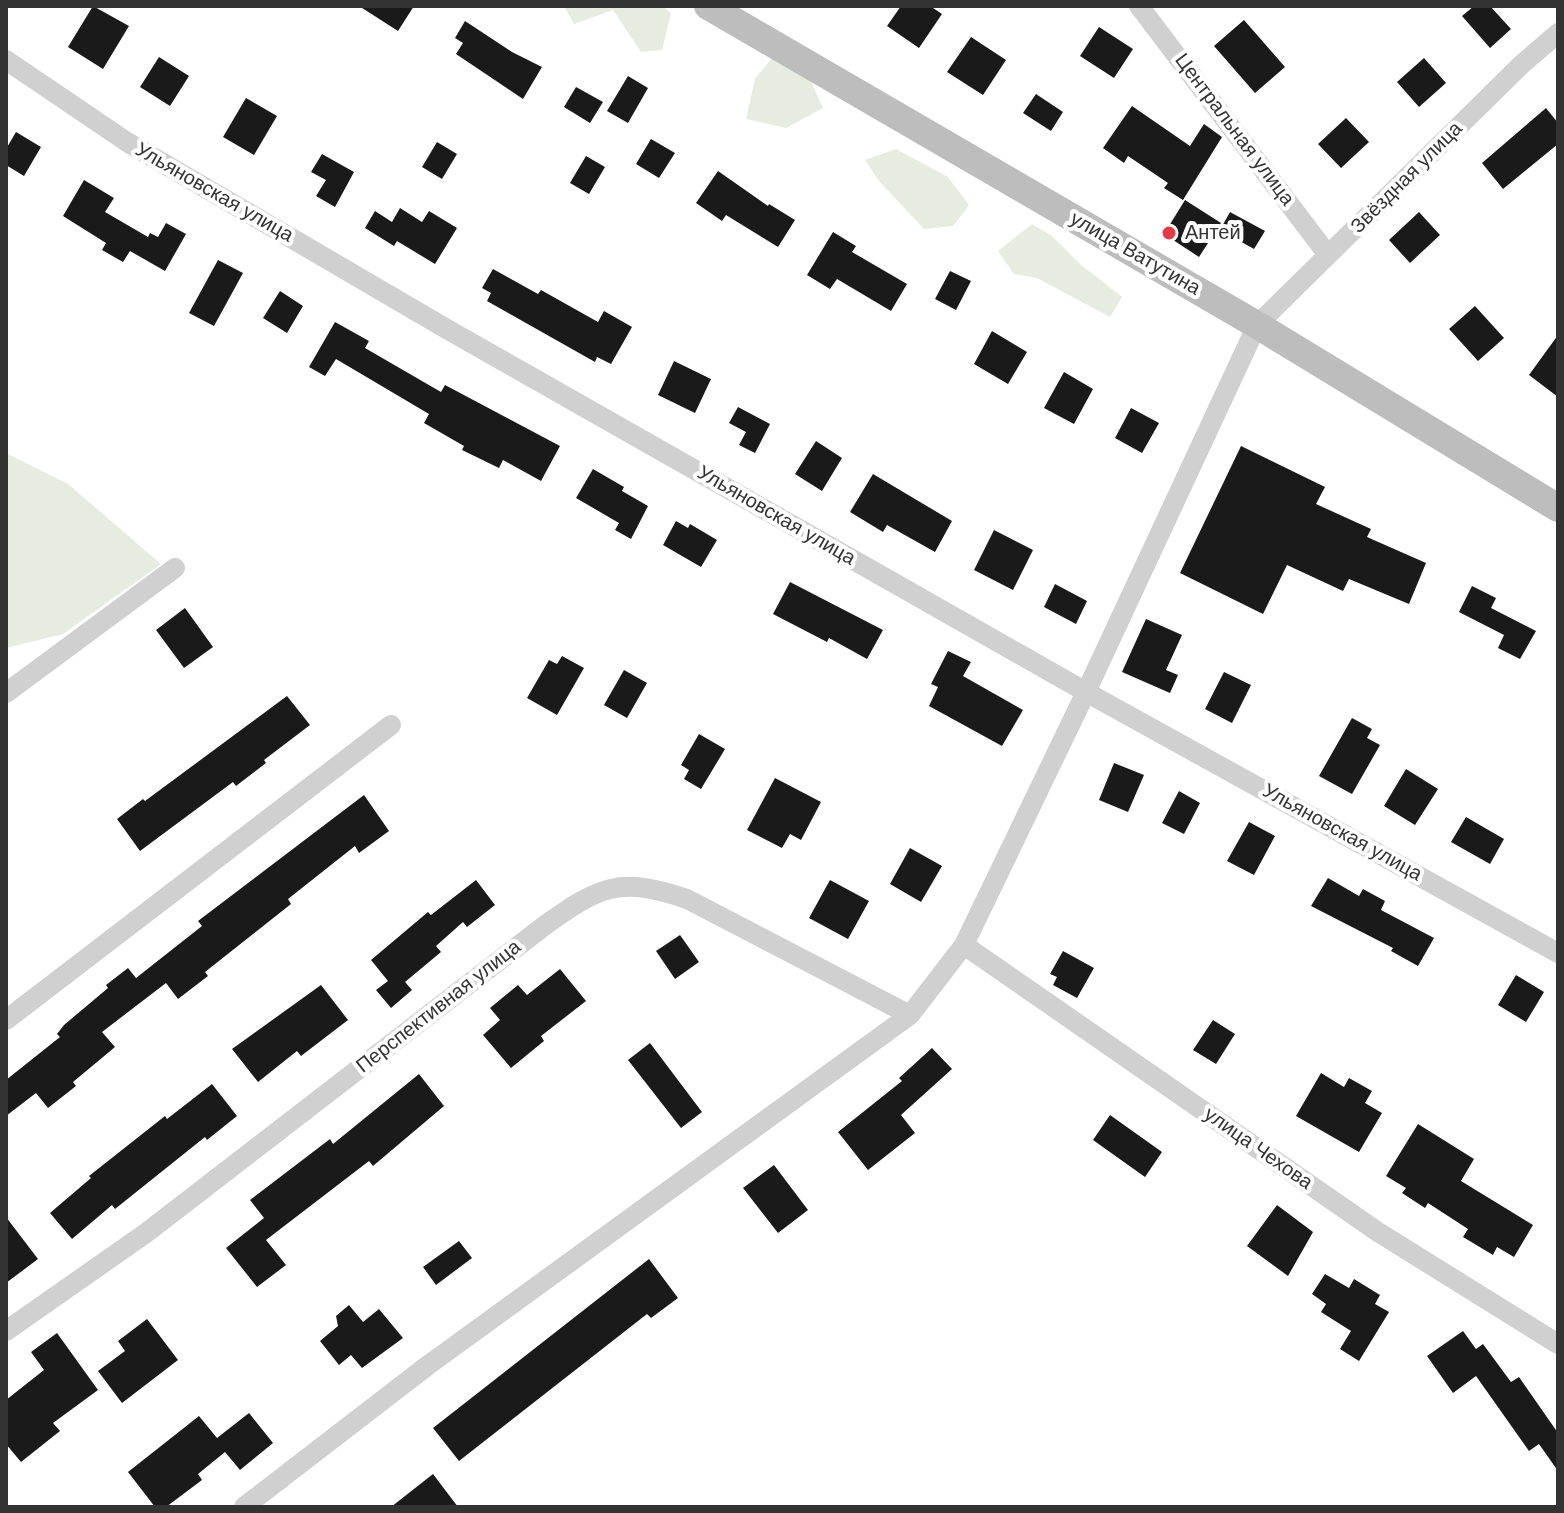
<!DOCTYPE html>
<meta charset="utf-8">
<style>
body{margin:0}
#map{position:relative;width:1564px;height:1513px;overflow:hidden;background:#fff;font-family:Helvetica,sans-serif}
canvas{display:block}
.frame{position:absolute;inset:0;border:8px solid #333;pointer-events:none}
</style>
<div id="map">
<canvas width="1564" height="1513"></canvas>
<div class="frame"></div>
</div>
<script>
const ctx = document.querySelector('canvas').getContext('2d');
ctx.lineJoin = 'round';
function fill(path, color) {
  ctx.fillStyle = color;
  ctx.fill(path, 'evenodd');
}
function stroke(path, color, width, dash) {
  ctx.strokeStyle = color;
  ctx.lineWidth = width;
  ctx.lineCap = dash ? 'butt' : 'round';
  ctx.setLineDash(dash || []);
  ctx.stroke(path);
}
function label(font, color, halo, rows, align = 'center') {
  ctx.font = font + ' Helvetica,sans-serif';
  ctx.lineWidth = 8;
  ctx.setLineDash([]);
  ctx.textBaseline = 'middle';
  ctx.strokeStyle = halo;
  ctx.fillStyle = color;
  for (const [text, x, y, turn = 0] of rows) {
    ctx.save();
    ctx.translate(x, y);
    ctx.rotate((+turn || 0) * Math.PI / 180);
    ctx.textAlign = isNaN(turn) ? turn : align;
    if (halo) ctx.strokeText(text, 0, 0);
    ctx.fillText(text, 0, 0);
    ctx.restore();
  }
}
fill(new Path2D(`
 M 564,6 L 662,6 L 671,13 L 662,50 L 641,52 L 613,10 L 574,24 Z
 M 777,52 L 804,66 L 823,108 L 786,128 L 746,119 L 755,79 Z
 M 896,149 L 948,177 L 969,205 L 953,226 L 924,229 L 879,181 L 865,160 Z
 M 1032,224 L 1052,236 L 1080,264 L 1122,297 L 1110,317 L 1037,278 L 1014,274 L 998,251 Z
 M 6,453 L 68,484 L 161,564 L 63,634 L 6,648 Z`), '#e6ecdf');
fill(new Path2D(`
 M 93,6 L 129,26 L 103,69 L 68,47 Z
 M 359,6 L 414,6 L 398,31 Z
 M 901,6 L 930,6 L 942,14 L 919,48 L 887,26 Z
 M 1474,6 L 1490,6 L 1511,29 L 1490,48 L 1462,16 Z
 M 1244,20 L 1285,67 L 1255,93 L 1214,46 Z
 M 465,21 L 512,52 L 542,67 L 523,99 L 456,54 L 463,43 L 455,38 Z
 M 1099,27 L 1133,49 L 1114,78 L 1080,56 Z
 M 971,37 L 1006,60 L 983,95 L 947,72 Z
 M 159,57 L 189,76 L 170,106 L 140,87 Z
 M 1424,58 L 1446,83 L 1419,107 L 1397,82 Z
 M 628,76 L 648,88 L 628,123 L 607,111 Z
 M 576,87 L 603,102 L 590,123 L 564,107 Z
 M 1036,94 L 1063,112 L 1051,131 L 1023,113 Z
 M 246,98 L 277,116 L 254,155 L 223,137 Z
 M 1132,106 L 1190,146 L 1204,124 L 1222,137 L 1183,200 L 1164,188 L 1168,183 L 1128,156 L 1124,163 L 1103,148 Z
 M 1546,108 L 1558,123 L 1558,144 L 1503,189 L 1482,163 Z
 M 1346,118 L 1369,142 L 1341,168 L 1318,144 Z
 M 16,132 L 41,147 L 24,176 L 6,165 L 6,149 Z
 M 651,139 L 675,153 L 659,178 L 636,164 Z
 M 437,142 L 457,154 L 442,179 L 422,167 Z
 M 322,154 L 354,172 L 335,207 L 316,196 L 326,180 L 311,172 Z
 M 586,156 L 605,167 L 589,194 L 570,183 Z
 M 718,171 L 768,206 L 769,204 L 795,220 L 778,247 L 726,215 L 722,221 L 696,203 Z
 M 84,180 L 114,198 L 105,212 L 148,237 L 150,233 L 158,237 L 166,223 L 186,234 L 165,271 L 130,251 L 123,262 L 102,250 L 106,243 L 63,216 Z
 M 1185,200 L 1221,223 L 1199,257 L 1164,234 Z
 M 400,208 L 422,222 L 429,211 L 457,228 L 435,264 L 397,241 L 394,246 L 365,228 L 375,211 L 392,222 Z
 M 1230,212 L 1265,231 L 1254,249 L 1220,230 Z
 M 1419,212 L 1440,235 L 1410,263 L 1389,240 Z
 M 833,232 L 856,246 L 852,252 L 907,284 L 891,311 L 837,279 L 830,289 L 807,275 Z
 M 218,260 L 243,273 L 214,326 L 189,313 Z
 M 493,269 L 538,294 L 541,290 L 598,322 L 604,311 L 632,327 L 611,364 L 597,357 L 595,362 L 487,301 L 491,293 L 482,288 Z
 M 950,271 L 971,281 L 956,310 L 935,299 Z
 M 280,291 L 303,306 L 287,333 L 263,318 Z
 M 1475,306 L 1504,338 L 1478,361 L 1449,329 Z
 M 335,322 L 369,341 L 365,348 L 441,392 L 445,385 L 560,446 L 541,481 L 503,460 L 499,468 L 462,450 L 464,446 L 424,423 L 429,414 L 336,359 L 325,376 L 309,367 Z
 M 992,331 L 1027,352 L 1008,384 L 974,364 Z
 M 1558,335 L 1558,397 L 1529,375 Z
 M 674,361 L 711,379 L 695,413 L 658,395 Z
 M 1064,372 L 1093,389 L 1074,424 L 1044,408 Z
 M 738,407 L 770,424 L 755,453 L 739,445 L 746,432 L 729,423 Z
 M 1131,408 L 1159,423 L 1142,453 L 1115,438 Z
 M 816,441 L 842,458 L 822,491 L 795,474 Z
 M 1241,446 L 1325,487 L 1316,504 L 1371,529 L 1367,537 L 1426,563 L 1409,604 L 1349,579 L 1343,591 L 1287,565 L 1263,614 L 1180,573 Z
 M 593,469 L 624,487 L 622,491 L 648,506 L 631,539 L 615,530 L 619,523 L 576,498 Z
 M 873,474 L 952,521 L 935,552 L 887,525 L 883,532 L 850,512 Z
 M 676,521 L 688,528 L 690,524 L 717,540 L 701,567 L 663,545 Z
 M 994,530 L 1033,550 L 1013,590 L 974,570 Z
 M 790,582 L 883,630 L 867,659 L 829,638 L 827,642 L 773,614 Z
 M 1055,584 L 1087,601 L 1076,624 L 1044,607 Z
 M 1472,586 L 1496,598 L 1491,608 L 1536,631 L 1520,659 L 1498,648 L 1504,635 L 1459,612 Z
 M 185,608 L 213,647 L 184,668 L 156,630 Z
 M 1146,619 L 1182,635 L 1166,670 L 1178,675 L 1170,693 L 1122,672 Z
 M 948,651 L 971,662 L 963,676 L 1023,710 L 1002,746 L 929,706 L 938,687 L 931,684 Z
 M 562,656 L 584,668 L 557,715 L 527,698 L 549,660 L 557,664 Z
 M 624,670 L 647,683 L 627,718 L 604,705 Z
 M 1224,672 L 1251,685 L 1232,723 L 1205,709 Z
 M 287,696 L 310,725 L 264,760 L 266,763 L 236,786 L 233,782 L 140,851 L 117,819 L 143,799 L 145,801 Z
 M 1352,718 L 1372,729 L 1367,738 L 1380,745 L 1352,794 L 1319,776 Z
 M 699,734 L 725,749 L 701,789 L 684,779 L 689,770 L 681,765 Z
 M 1114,763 L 1144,775 L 1128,812 L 1099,800 Z
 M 1406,769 L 1438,789 L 1415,825 L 1384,806 Z
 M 775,778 L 821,802 L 801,840 L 790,834 L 782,848 L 747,830 Z
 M 1179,791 L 1200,803 L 1184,834 L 1162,823 Z
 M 364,795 L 389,831 L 359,853 L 355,846 L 288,899 L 291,904 L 205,972 L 208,976 L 178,999 L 166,983 L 102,1032 L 115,1047 L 73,1082 L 76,1086 L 48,1108 L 36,1093 L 6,1116 L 6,1080 L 60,1037 L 57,1034 L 64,1025 L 108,988 L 106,985 L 128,968 L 136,978 L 202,926 L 198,921 Z
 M 1466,817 L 1504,839 L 1490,864 L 1451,842 Z
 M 1249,822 L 1275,836 L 1254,875 L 1227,861 Z
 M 910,848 L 942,866 L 921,902 L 890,884 Z
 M 1328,878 L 1359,896 L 1363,889 L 1385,901 L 1381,910 L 1434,938 L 1418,966 L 1391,951 L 1393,948 L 1311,906 Z
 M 476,880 L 495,905 L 467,927 L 463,922 L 436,946 L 441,952 L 405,982 L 412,990 L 391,1008 L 376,990 L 388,981 L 371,960 L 428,912 L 431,915 Z
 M 830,880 L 869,901 L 848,939 L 809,918 Z
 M 680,935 L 699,962 L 675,979 L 656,951 Z
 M 1063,951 L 1094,968 L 1077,998 L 1053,985 L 1057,977 L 1050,974 Z
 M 560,969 L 586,1001 L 541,1036 L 544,1041 L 511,1068 L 483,1035 L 500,1020 L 490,1008 L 518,985 L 527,995 Z
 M 1516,975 L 1544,992 L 1526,1022 L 1498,1005 Z
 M 321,985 L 348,1020 L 301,1056 L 297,1051 L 258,1082 L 232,1049 Z
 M 1213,1020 L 1235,1034 L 1216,1064 L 1193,1050 Z
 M 650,1043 L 702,1112 L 681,1128 L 628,1060 Z
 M 932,1048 L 952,1069 L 901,1115 L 915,1133 L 868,1170 L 838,1132 L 902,1081 L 899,1078 Z
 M 1321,1073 L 1344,1087 L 1349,1078 L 1372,1091 L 1365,1103 L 1382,1113 L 1359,1152 L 1296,1116 Z
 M 419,1074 L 444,1106 L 373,1166 L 369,1161 L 266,1240 L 286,1265 L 257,1287 L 226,1248 L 264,1218 L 250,1200 L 330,1139 L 333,1144 Z
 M 212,1084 L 237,1116 L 207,1140 L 205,1137 L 115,1209 L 112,1205 L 72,1239 L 50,1213 L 91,1178 L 89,1176 L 165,1116 L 167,1119 Z
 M 1110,1115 L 1162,1152 L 1145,1177 L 1093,1140 Z
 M 1418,1124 L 1474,1159 L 1461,1181 L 1533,1225 L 1514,1257 L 1497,1247 L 1493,1255 L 1463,1237 L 1468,1229 L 1428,1203 L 1425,1208 L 1402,1193 L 1406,1188 L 1386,1176 Z
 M 774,1165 L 808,1210 L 778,1233 L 743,1188 Z
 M 1277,1205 L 1313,1232 L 1288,1276 L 1247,1246 Z
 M 6,1217 L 38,1259 L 6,1283 Z
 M 459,1241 L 472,1258 L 436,1285 L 423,1267 Z
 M 649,1259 L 678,1298 L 651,1318 L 647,1314 L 459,1461 L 433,1428 Z
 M 1325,1274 L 1349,1288 L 1354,1279 L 1380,1295 L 1375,1304 L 1389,1312 L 1359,1361 L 1340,1349 L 1351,1331 L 1321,1312 L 1326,1304 L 1312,1294 Z
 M 349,1305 L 363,1322 L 379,1309 L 403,1338 L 362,1368 L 351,1355 L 339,1365 L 320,1341 L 338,1326 L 336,1316 Z
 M 147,1319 L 178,1360 L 122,1403 L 98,1371 L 125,1351 L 118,1341 Z
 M 1463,1331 L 1476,1349 L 1483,1344 L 1511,1382 L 1519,1377 L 1558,1433 L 1558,1471 L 1539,1444 L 1529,1451 L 1476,1376 L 1453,1393 L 1427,1356 Z
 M 57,1333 L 98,1390 L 53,1423 L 60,1431 L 21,1462 L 6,1444 L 6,1400 L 44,1370 L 31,1352 Z
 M 249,1413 L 273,1443 L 240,1470 L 225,1452 L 198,1474 L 202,1480 L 166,1507 L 155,1507 L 128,1472 L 199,1416 L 217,1438 Z
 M 433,1474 L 458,1507 L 391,1507 Z`), '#1a1a1a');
stroke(new Path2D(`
 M 1139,6 L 1328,255
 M 6,60 L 127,142 L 445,328 L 1086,692 L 1558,953
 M 6,693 L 175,568
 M 964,945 L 1378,1232 L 1558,1344
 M 6,1020 L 391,725
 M 6,1331 L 146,1233 L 544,926 C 600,886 619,876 687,899 L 910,1015
 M 244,1507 L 427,1366 L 910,1015 L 964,945 L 1086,692 L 1257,325 L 1521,65 L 1558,33`), '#d0d0d0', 20);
stroke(new Path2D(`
 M 708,6 L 1257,325 L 1558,508`), '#bdbdbd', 28);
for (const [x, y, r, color] of [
 [1169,233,8,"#e63946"]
]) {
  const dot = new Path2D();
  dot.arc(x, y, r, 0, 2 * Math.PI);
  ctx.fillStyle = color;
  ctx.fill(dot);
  stroke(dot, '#fff', 3);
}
label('20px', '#333', '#fff', [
 ["Центральная улица",1234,130,53],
 ["Звёздная улица",1407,178,-45],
 ["Ульяновская улица",214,193,30],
 ["улица Ватутина",1135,254,30],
 ["Ульяновская улица",776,516,30],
 ["Ульяновская улица",1342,833,29],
 ["Перспективная улица",439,1007,-38],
 ["улица Чехова",1258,1149,35]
]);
label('20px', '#333', '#fff', [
 ["Антей",1185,233]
], 'left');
</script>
